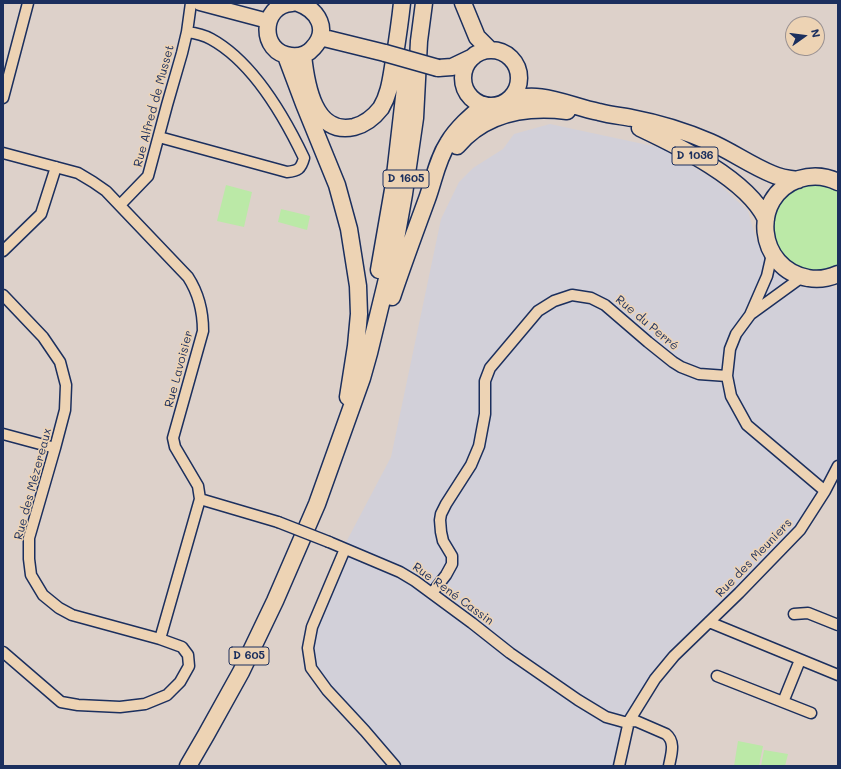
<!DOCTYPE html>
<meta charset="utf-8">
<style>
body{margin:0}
#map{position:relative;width:841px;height:769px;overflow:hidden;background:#ddd1ca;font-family:Mali,sans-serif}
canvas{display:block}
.frame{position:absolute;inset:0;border:4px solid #1b2f5e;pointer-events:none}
.north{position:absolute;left:785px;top:16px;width:40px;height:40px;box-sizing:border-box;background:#edd3b4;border:1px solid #999192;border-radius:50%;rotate:76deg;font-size:11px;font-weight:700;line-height:16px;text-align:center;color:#1b2f5e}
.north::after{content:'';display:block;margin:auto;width:14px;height:18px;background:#1b2f5e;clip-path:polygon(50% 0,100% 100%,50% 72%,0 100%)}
</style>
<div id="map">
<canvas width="841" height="769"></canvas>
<div class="frame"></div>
<div class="north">N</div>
</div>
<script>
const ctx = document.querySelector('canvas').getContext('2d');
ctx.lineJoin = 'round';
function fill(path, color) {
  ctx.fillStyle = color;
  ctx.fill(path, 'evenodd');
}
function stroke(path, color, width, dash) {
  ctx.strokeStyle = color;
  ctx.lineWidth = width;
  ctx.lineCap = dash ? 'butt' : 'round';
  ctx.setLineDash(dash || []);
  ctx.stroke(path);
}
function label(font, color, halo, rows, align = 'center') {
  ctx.font = font + ' Mali,sans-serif';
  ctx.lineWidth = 3;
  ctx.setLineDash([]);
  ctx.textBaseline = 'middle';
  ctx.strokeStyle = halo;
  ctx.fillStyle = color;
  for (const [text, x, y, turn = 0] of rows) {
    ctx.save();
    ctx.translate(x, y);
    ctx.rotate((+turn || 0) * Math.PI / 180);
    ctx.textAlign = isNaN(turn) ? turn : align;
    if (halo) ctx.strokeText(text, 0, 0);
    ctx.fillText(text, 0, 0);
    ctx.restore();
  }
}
fill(new Path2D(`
 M 550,124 L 662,148 L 715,180 L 748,211 L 756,239 L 764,256 L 773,268 L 781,275 L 790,281 L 801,287 L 812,288 L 833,287 L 838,291 L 838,470 L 809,525 L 778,560 L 680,657 L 660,680 L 633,720 L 624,766 L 392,766 L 309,667 L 309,626 L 343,548 L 391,457 L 441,219 L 459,182 L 473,168 L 503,149 L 514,134 Z`), '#d2d0d9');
fill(new Path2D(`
 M 819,182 L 838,188 L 838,268 L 820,273 L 796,269 L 778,252 L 771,228 L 777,204 L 795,187 Z
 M 226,185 L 252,192 L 244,227 L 217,221 Z
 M 281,209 L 310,216 L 307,230 L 278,222 Z
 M 738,741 L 763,746 L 759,766 L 734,766 Z
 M 764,750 L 788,754 L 785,766 L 761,766 Z`), '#bbe9a7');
const street = new Path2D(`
 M 3,98 L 28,3
 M 159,137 L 287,172 C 298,171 301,169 304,158 C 284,116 253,62 211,39 C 204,35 195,33 187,32
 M 3,153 L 78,173 L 93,182 L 106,191 L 188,277 C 199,294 203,311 203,331 L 173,438 L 175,447 L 198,486 L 200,499 L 160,639
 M 120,205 L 148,176 L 167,105 L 182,53 L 187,32 L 191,3
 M 3,251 L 41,214 L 56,167
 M 772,254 L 767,276 L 750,315 L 736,334 L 730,349 L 727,376 L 731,396 L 747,425 L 825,491
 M 3,295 L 43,337 L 60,362 L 66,385 L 65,410 L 55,448 L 29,538 L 29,559 L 31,575 L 43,595 L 59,608 L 72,615 L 160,639 L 182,647 L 188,655 L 189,666 L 180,682 L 167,695 L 145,704 L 120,707 L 78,705 L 61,702 L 3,652
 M 751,314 L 802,277
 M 3,434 L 55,448
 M 200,499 L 278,522
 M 329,542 L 400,572 L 415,581 L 472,623 L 510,653 L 578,700 L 606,717 L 624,722 L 636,721 L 666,734 C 676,742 671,755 669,766
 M 345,549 L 312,627 L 308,648 L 311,668 L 327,690 L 365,731 L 395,766
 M 432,593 L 446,575 L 452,564 L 452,556 L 443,541 L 441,532 L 440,520 L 441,514 L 446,504 L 471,465 L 479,446 L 485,414 L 485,381 L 490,368 L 538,311 L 554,301 L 572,295 L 591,298 L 605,305 L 648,342 L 673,362 L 681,367 L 699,374 L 727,376
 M 794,614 L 808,613 L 838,625
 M 709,622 L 838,675
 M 717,676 L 811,713
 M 783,702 L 800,660
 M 619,766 L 629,721 L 655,679 L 674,656 L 739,593 L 800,530 L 825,491 L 838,466`);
const secondary = new Path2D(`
 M 200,3 L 268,21`);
const primary = new Path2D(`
 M 292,3 C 260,5 259,53 291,56 C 300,57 308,54 313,48 C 330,30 318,10 298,3
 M 463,3 L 477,37 L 490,50
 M 320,37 L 385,53
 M463 78a28 28 0 1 1 56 0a28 28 0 1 1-56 0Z
 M 303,55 C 306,84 314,136 354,127 C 366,124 374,117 381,108 C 390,93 391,77 394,61 C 397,42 400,22 402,3
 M 286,56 L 304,104 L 337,185 L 349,229 L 358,286 L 359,314 L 356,346 L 348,397
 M 438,68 L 452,67 L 473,57
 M 508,101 C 540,89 568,106 599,112 C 610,115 621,116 632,118 C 658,123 685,131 710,142 C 731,151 750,165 772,174 C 780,178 789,179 798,180
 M 640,128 C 678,146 747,179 766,219
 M 457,146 C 485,113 526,106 567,111
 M 838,182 C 826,176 812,175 799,179 C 749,197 757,269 808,278 C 818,280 829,278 838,274
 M 379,270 L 394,184 L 407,71
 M 392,297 C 403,264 415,232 427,199 C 434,180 437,160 448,143 C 457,128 471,116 484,105
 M 188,766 L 206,735 L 241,672 L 275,601 L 317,504 L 362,378 L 369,353 L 394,250 L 404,194 L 415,118 L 419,41 L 424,3`);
stroke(street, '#1b2f5e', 13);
stroke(secondary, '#1b2f5e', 17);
stroke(primary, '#1b2f5e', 19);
stroke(street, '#edd3b4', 10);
stroke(secondary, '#edd3b4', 14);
stroke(primary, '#edd3b4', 16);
const streetBridge = new Path2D(`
 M 278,522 L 329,542`);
const primaryBridge = new Path2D(`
 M 385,53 L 438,68`);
stroke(streetBridge, '#1b2f5e', 13, []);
stroke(primaryBridge, '#1b2f5e', 19, []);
stroke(streetBridge, '#edd3b4', 10);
stroke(primaryBridge, '#edd3b4', 16);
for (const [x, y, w] of [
 [695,156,46],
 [406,179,46],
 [249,656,40]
]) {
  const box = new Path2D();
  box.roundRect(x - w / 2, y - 9, w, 18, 3);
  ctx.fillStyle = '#edd3b4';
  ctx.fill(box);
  stroke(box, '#1b2f5e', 1);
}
label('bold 11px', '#1b2f5e', null, [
 ["D 1036",695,156],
 ["D 1605",406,179],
 ["D 605",249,656]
]);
label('12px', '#1b2f5e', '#edd3b4', [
 ["Rue Alfred de Musset",154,106,-75],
 ["Rue du Perré",647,323,40],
 ["Rue Lavoisier",179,369,-75],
 ["Rue des Mézereaux",33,484,-75],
 ["Rue des Meuniers",754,558,-46],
 ["Rue René Cassin",453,594,36]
]);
</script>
